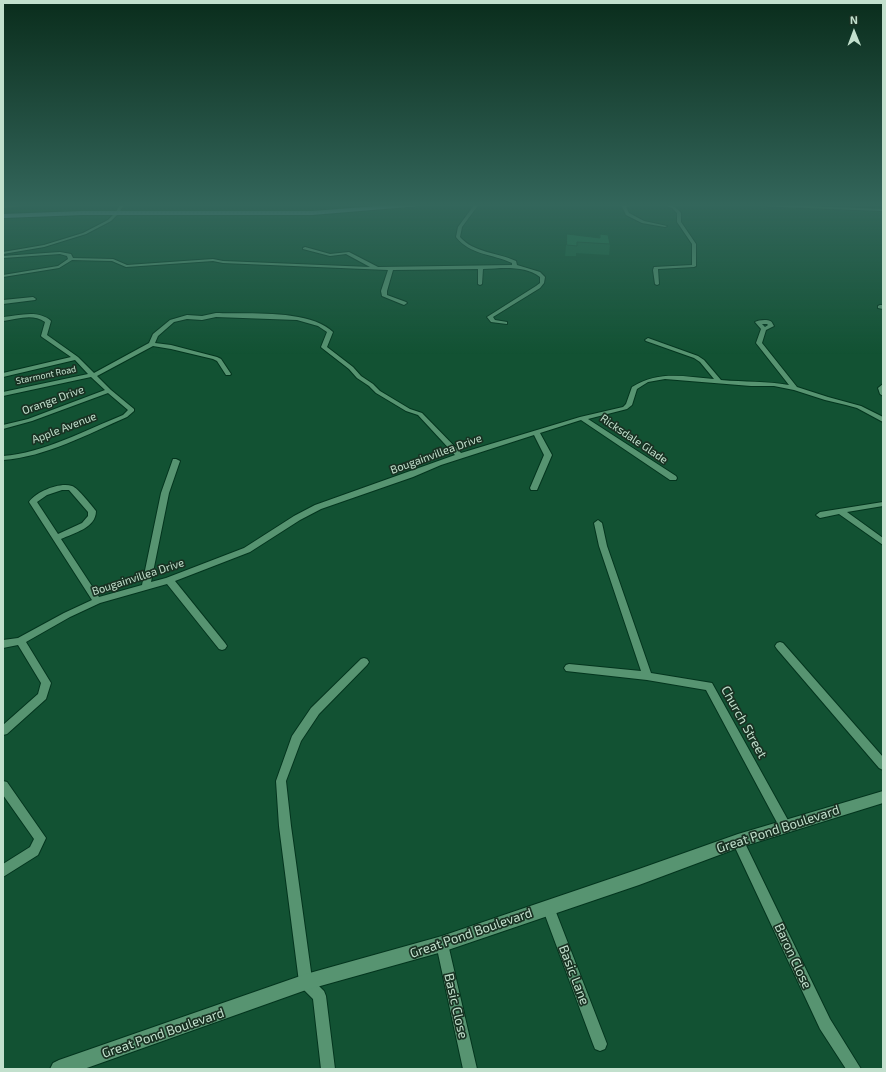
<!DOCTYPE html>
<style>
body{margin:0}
#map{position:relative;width:886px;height:1072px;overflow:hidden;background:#125233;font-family:"Exo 2",sans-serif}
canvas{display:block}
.frame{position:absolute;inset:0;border:4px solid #c2e0cd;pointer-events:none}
.north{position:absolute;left:834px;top:12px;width:40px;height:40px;-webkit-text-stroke:3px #193223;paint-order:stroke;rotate:359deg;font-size:11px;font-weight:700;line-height:16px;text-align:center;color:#c2e0cd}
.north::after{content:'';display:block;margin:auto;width:14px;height:18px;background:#c2e0cd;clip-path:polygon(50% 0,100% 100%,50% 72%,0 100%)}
</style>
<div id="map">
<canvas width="886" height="1072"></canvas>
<div class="frame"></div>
<div class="north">N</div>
</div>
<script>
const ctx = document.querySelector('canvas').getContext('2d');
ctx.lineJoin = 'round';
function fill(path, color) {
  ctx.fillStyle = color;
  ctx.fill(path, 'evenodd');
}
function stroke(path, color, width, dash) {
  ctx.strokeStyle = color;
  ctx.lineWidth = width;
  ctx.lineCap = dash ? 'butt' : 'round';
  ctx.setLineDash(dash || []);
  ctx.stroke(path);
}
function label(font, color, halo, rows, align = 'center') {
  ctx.font = font + ' "Exo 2",sans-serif';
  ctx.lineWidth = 3.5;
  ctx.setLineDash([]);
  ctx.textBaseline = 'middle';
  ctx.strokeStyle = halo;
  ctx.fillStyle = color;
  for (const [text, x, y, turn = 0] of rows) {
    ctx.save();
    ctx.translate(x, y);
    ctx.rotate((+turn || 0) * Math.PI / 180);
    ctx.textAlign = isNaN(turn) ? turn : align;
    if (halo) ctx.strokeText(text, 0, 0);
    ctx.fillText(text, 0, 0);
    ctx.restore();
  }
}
fill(new Path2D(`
 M 3,204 L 27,204 L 23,206 L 3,208 Z`), '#877620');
const street = new Path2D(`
 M 120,204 L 124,204 L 119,213 L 111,221 L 86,234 L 44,247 L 3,254 L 3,252 L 44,245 L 83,233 L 108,220 L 116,212 Z
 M 475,204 L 479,204 L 462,227 L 460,237 C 474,253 497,252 516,261 L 517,265 L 540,272 L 545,277 L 544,283 L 540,288 L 493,317 L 495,320 L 507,322 L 507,324 L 491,322 L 487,317 L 536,286 L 540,283 L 540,277 C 525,265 502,268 483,269 L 482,284 L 480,285 L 478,284 L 478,269 L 393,270 L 387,291 L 387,295 L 406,302 L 407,303 L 404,305 L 382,296 L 381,291 L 388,270 L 223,263 L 213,261 L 126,267 L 112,261 L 72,260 L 59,268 L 3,277 L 3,275 L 58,266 L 68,259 L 67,256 L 60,254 L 3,258 L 3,256 L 60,252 L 71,254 L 73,258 L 113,259 L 127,265 L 213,259 L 223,261 L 370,267 L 346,254 L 330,256 L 303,249 L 303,248 L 305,247 L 330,254 L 349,252 L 378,267 L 512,265 L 512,263 C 493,254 470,255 456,237 L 458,227 Z
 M 631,204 L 639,204 L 626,207 L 629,213 L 644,221 L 667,226 L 665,227 L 642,223 L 626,215 L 622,206 Z
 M 660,204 C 669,203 675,206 681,213 L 681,222 L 696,244 L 696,266 L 694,267 L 658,269 L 659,284 L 657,285 L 655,284 L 653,270 L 654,267 L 692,265 L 692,244 L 677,222 L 677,213 L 672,208 Z
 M 731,204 L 755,204 L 883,209 L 883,211 L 733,205 Z
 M 33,297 L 36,299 L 35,300 L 3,304 L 3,300 Z
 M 880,305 L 883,305 L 883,309 L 878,308 L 878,306 Z
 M 216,313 C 247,314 310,309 333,332 L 327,347 L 353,367 L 361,376 L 373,384 L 380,391 L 410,409 L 422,413 L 461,453 L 580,417 L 623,407 L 626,404 L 632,387 C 660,370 684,377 714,379 L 700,362 L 694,358 L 646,341 L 645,340 L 648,338 L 698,356 L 704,360 L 721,380 C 744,382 767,381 789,385 L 756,343 L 761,329 L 755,322 C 758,320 767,319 770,321 C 772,321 773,325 774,326 L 766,330 L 762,343 L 797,387 L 828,397 L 861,406 L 883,417 L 883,422 L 857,408 L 846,405 L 825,400 L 794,390 L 774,386 L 751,386 L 665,379 L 648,382 L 637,389 L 632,405 L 627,409 L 588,419 L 676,476 L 677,478 L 676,480 L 670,480 L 581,420 L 540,433 L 552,455 L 537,490 L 531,490 L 530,488 L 544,455 L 534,435 L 441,465 L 413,477 L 321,509 L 300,520 L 250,552 L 175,581 L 225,643 L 227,646 L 225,649 L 222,650 L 219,649 L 167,584 L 100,603 L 70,617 L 26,642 L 51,683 L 46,699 L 7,734 L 3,735 L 3,725 L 38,694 L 41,683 L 18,645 L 3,648 L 3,640 L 18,638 L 64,613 L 92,600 L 29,502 C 36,492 59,482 72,486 C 78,488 92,506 96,511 C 96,528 74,533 61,539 L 99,597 L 142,585 L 161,493 L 173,459 L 176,459 L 180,461 L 169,493 L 151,582 L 166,578 L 244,548 L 294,516 L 315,505 L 455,455 L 418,415 L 406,411 L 376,393 L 369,386 L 357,378 L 349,369 L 322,348 L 321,347 L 327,332 L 318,326 L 297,320 L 216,317 L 202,320 L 187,319 L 174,322 L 158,336 L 155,343 L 171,345 L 217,357 L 221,359 L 231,374 L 230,375 L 226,375 L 217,361 L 213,359 L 171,349 L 153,346 L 97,376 L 111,390 L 134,409 L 134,411 L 127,417 C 88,434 46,457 3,460 L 3,456 C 43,453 86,430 123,415 L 128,410 L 108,393 L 32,421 L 3,429 L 3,425 L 28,419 L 105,390 L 91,377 L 3,396 L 3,392 L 88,374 L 75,360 L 3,377 L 3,373 L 71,357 L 42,337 L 41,336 L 45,322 C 33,313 17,319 3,321 L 3,317 C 18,316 38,309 51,321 L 47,335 L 78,357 L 94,373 L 149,343 L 153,334 L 170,320 L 187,315 L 202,316 ZM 762,324 L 767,324 L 768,325 L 765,327 ZM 62,490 L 69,490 L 88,512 L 88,516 L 82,523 L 58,534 L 37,502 L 47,495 Z
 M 883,384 L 883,396 L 880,394 L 878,388 Z
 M 883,502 L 883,506 L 847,512 L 883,538 L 883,545 L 839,514 L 820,518 L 816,515 L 820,512 Z
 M 598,520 L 602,523 L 607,546 L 651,673 L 712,683 L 789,822 L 791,826 L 789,830 L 785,832 L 781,830 L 706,690 L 647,680 L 566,671 L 564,668 L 566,665 L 569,664 L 641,671 L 599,546 L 594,523 Z
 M 780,642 L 783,643 L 883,757 L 883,770 L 879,768 L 777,649 L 775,646 L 777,643 Z
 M 364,658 L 367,659 L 369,662 L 367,665 L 319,714 L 301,741 L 286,781 L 291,826 L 312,979 L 324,991 L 326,996 L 335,1069 L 321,1069 L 313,999 L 301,987 L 299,982 L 279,826 L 276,781 L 292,736 L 311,708 L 361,659 Z
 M 3,781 L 7,782 L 46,838 L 38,855 L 3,877 L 3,864 L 30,847 L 34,839 L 3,795 Z
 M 738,835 L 742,837 L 830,1019 L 861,1069 L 846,1069 L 820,1029 L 732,841 L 734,837 Z
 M 548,901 L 552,903 L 554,907 L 607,1044 L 605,1049 L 600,1051 L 595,1049 L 593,1044 L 542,907 L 544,903 Z
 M 442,938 L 447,939 L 448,944 L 477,1069 L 463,1069 L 436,944 L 437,939 Z`);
const secondary = new Path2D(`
 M 883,791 L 883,803 L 738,848 L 639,885 L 442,952 L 306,990 L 84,1069 L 50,1069 L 53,1063 L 59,1060 L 306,974 L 442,936 L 639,869 L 738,834 Z`);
const primary = new Path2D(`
 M 405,204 L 422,204 L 419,206 L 312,215 L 82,215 L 3,218 L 3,214 L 82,211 L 312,211 Z`);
stroke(street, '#03351e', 2);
stroke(secondary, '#03351e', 2);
stroke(primary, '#03351e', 2);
fill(street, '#579471');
fill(secondary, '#579471');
fill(primary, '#88a7c5');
fill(new Path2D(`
 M 567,234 L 599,238 L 600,234 L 610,244 L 609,255 L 576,253 L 576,256 L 565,256 Z`), '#19633f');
const building = new Path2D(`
 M 567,234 L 600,238 L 600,234 L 608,235 L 610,244 L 577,242 L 577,246 L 567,245 Z`);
fill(building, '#1d7349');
stroke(building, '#145033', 1);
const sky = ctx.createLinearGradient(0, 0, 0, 354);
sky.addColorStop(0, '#0a2d1c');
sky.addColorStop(0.58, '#33665b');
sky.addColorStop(1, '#33665b00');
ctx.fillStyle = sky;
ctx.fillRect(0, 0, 886, 354);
label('9px', '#c2e0cd', '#193223', [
 ["Starmont Road",46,375,-12]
]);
label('11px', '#c2e0cd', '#193223', [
 ["Orange Drive",53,400,-20],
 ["Apple Avenue",64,428,-21],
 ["Ricksdale Glade",634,439,34],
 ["Bougainvillea Drive",436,454,-20],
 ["Bougainvillea Drive",138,577,-18]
]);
label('13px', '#c2e0cd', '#193223', [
 ["Church Street",744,722,61],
 ["Great Pond Boulevard",778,829,-18],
 ["Great Pond Boulevard",471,933,-19],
 ["Baron Close",793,956,65],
 ["Basic Lane",574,975,69],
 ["Basic Close",456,1006,77],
 ["Great Pond Boulevard",163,1033,-19]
]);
</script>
